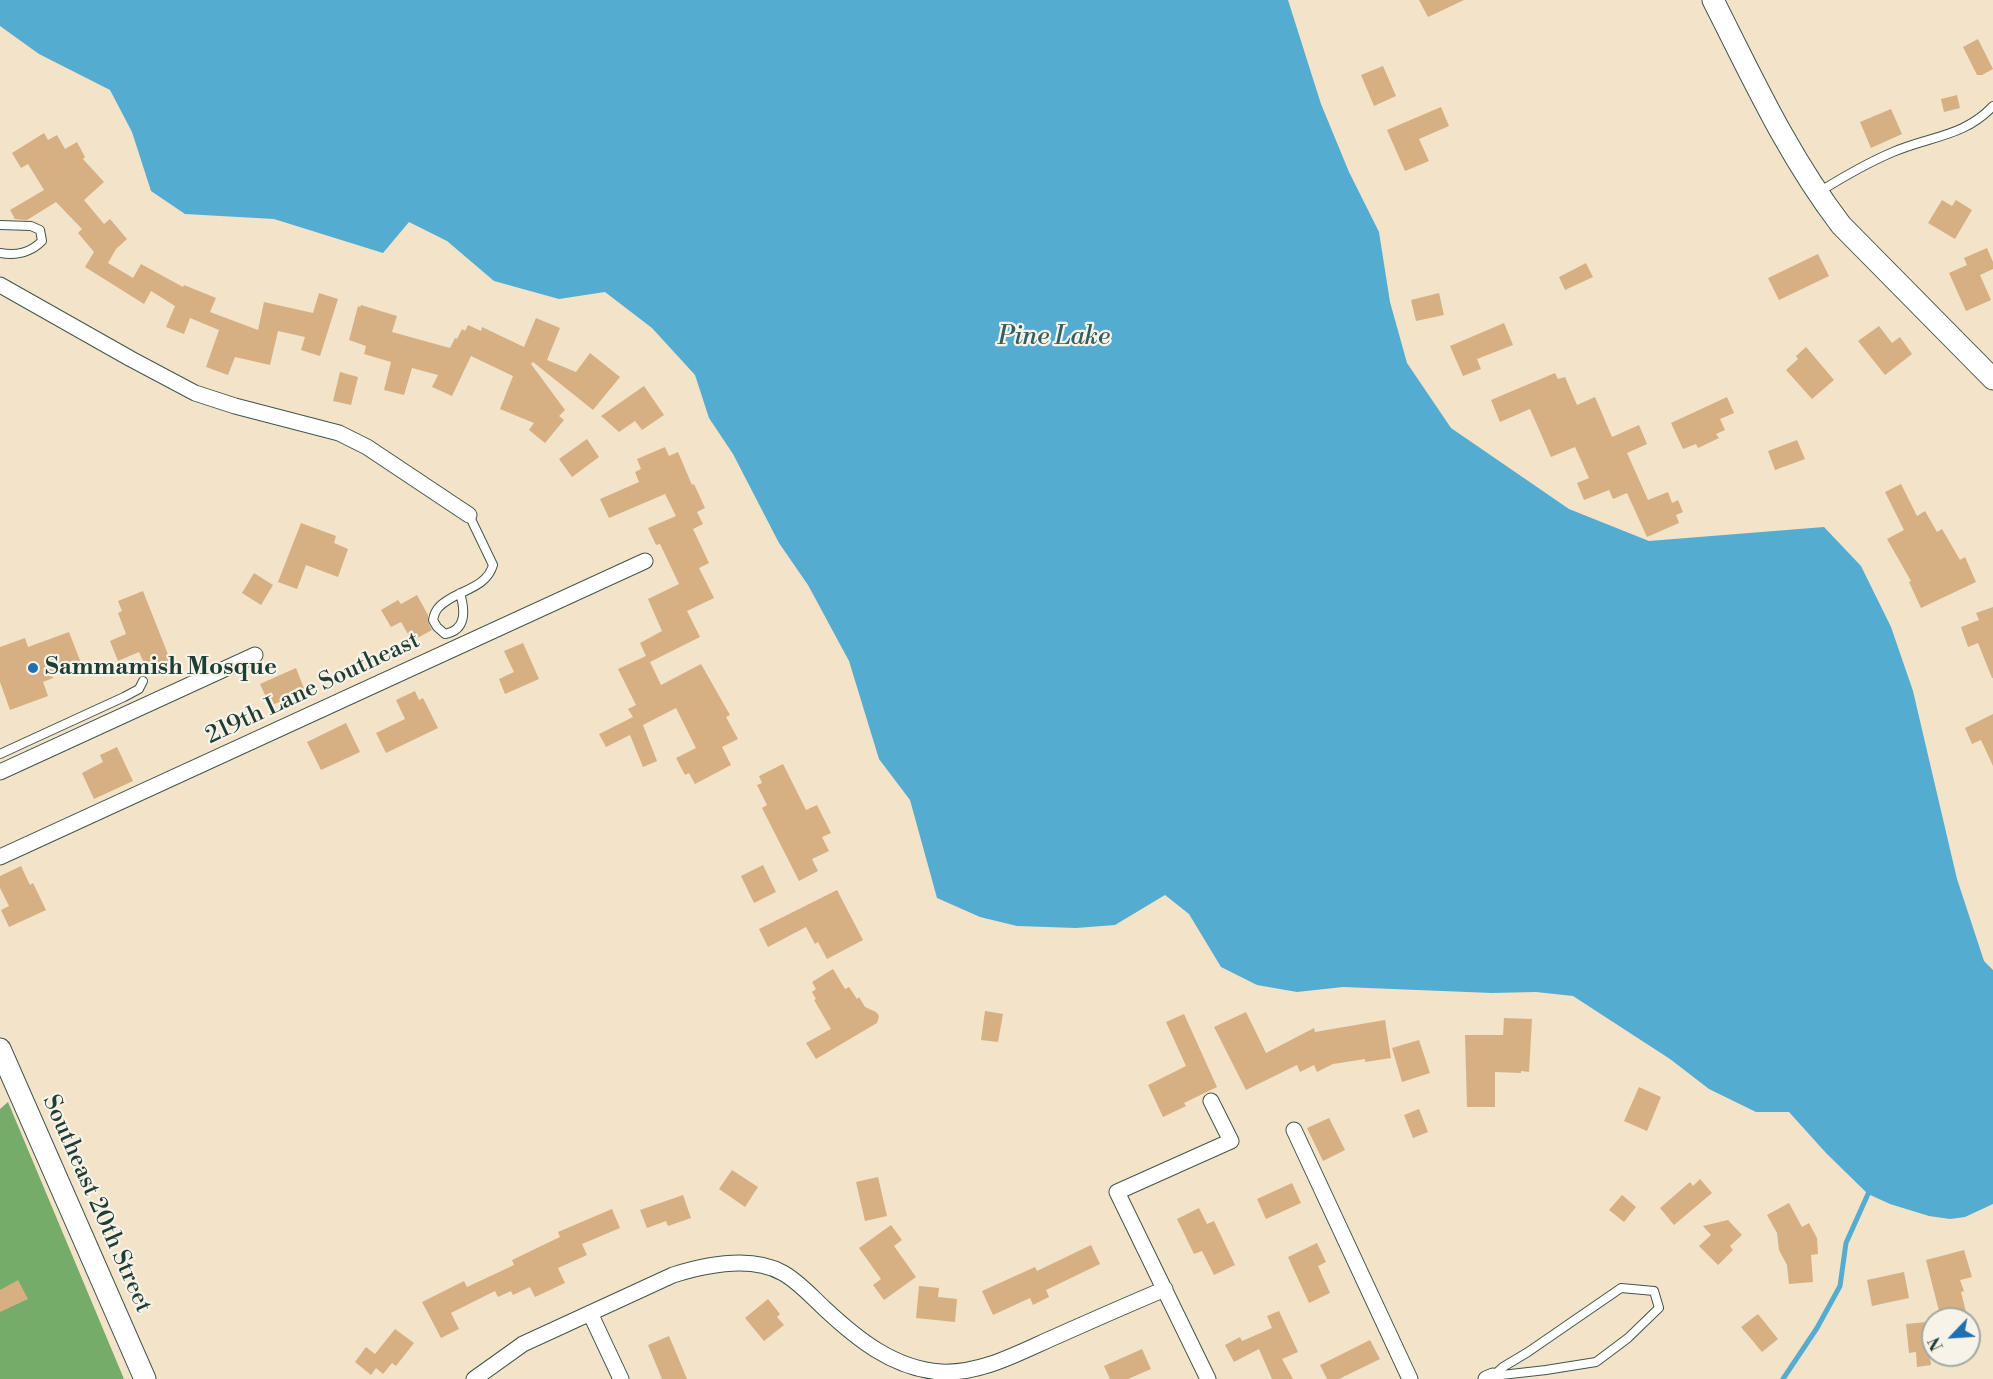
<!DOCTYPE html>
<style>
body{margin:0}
#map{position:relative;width:1993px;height:1379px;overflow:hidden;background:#f3e3c9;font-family:"Libre Bodoni",serif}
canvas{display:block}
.north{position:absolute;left:1921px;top:1307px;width:60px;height:60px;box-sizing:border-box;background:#f7f3e8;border:2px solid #a1aaa0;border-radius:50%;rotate:245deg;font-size:16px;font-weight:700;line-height:24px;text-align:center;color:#1f3d34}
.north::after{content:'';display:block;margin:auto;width:21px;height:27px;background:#1f6fb2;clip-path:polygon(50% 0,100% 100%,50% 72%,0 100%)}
</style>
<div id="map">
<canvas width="1993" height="1379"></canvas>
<div class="north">N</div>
</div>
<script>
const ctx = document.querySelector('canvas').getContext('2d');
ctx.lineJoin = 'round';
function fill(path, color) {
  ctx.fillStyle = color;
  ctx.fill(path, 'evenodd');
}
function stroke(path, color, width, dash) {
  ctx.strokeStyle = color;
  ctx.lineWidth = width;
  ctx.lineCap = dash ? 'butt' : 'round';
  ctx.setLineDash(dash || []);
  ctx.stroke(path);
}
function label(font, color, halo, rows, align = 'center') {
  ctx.font = font + ' "Libre Bodoni",serif';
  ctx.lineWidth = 4.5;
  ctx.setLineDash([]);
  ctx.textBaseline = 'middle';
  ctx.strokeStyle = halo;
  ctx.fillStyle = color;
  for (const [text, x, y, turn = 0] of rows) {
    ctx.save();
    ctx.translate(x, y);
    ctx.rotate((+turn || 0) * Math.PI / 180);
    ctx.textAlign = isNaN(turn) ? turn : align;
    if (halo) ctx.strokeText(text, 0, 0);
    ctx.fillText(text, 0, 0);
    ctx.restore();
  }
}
fill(new Path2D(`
 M 8,1102 L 124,1379 L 0,1379 L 0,1109 Z`), '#76ac69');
fill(new Path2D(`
 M 0,0 L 1288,0 L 1321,104 L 1349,172 L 1379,232 L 1390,302 L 1407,363 L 1451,428 L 1569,509 L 1649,541 L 1824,527 L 1861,566 L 1891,627 L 1913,691 L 1957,879 L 1984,961 L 1993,970 L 1993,1204 L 1965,1217 L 1950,1219 L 1929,1216 L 1890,1204 L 1868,1194 L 1826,1153 L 1789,1112 L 1756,1112 L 1709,1089 L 1670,1059 L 1573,996 L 1536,992 L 1492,993 L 1343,987 L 1297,992 L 1257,985 L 1221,967 L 1189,914 L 1165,895 L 1115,925 L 1076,928 L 1017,926 L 980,917 L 937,898 L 910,800 L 879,759 L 849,661 L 808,585 L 779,543 L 733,454 L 709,418 L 695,375 L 652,328 L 605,292 L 559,299 L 494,281 L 447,241 L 409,222 L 383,253 L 274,219 L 185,214 L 151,191 L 132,132 L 110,90 L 39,54 L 0,26 Z`), '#55acd1');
stroke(new Path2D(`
 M 1783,1379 L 1817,1328 L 1840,1286 L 1846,1243 L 1868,1194`), '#55acd1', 5);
fill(new Path2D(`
 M 1419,0 L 1464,0 L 1428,17 Z
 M 1978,39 L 1993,69 L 1982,75 L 1977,75 L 1963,47 Z
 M 1383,66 L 1396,96 L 1374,106 L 1361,75 Z
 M 1957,95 L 1960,108 L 1944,112 L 1941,99 Z
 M 1441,107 L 1449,126 L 1419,139 L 1429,161 L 1405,171 L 1387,130 Z
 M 1891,109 L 1902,134 L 1871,148 L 1860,122 Z
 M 44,133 L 48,140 L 57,135 L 65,149 L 77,142 L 85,157 L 83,159 L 104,182 L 84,200 L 104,224 L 110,219 L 127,239 L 116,249 L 108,263 L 133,278 L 141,264 L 183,287 L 184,285 L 216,298 L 210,312 L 258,330 L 264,302 L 313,313 L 319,293 L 338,299 L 320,356 L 301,350 L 305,337 L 278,331 L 270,365 L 235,357 L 228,375 L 206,367 L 219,330 L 190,318 L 184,334 L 166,327 L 175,306 L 151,291 L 144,304 L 85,267 L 94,252 L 78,233 L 82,229 L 56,202 L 27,220 L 15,219 L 10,210 L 44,190 L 28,164 L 21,168 L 12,153 Z
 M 1942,200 L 1952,206 L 1956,200 L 1972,210 L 1955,239 L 1928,223 Z
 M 1987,248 L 1993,262 L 1993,269 L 1980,275 L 1991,300 L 1966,311 L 1949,273 L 1967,265 L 1964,258 Z
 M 1818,254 L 1829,276 L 1779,300 L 1768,278 Z
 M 1586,263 L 1593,277 L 1565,290 L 1559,277 Z
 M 1439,293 L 1444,315 L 1416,321 L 1411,300 Z
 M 361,305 L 397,316 L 392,332 L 450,348 L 455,338 L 457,339 L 462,329 L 465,331 L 468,325 L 481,331 L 482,327 L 524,347 L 536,318 L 560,328 L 547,360 L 576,372 L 590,353 L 620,377 L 593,410 L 533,362 L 531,364 L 565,410 L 559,416 L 564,420 L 545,443 L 529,430 L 534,423 L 500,409 L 513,376 L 471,356 L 452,396 L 432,387 L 438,375 L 412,368 L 404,395 L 384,390 L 391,362 L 364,354 L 366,346 L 349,340 L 358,306 L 360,307 Z
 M 1504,323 L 1513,345 L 1477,359 L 1481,369 L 1463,376 L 1450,346 Z
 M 1879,326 L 1892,343 L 1900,337 L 1912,354 L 1885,375 L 1858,341 Z
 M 1806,347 L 1834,380 L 1812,399 L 1786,370 L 1798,359 L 1796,356 Z
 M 340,372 L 358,377 L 351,405 L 333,401 Z
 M 1555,373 L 1558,379 L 1565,377 L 1577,405 L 1595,397 L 1612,437 L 1639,425 L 1647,444 L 1627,453 L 1648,500 L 1668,492 L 1672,503 L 1678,500 L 1683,512 L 1676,515 L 1679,523 L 1647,537 L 1627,493 L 1613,499 L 1609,490 L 1584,500 L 1577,483 L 1589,478 L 1575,447 L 1551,457 L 1530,409 L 1500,422 L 1491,400 Z
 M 644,386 L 664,415 L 642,430 L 635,421 L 619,432 L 601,416 Z
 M 1727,397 L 1734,413 L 1720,419 L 1725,430 L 1716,434 L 1719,438 L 1698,448 L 1696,444 L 1683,449 L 1671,423 Z
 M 587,439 L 599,457 L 572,477 L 559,459 Z
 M 1797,440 L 1805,459 L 1775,470 L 1768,451 Z
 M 665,447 L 669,456 L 678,452 L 692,485 L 694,484 L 705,508 L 697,512 L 703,524 L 693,529 L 709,563 L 699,568 L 714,598 L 687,611 L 700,637 L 650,662 L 661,685 L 701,664 L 730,715 L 726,717 L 738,739 L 722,747 L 731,765 L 695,784 L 689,773 L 685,775 L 676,758 L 696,748 L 676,708 L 643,725 L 657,761 L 643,767 L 630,735 L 606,747 L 599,734 L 633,717 L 628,709 L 636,705 L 618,669 L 646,656 L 640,643 L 662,631 L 648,599 L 679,584 L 660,544 L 656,545 L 648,528 L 676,516 L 665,494 L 609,518 L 600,499 L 639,482 L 635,472 L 641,469 L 637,459 Z
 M 1901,484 L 1917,516 L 1925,511 L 1937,532 L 1942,529 L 1960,560 L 1965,557 L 1976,582 L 1921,608 L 1909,582 L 1911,581 L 1887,539 L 1904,530 L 1885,492 Z
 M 301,523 L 336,536 L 334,543 L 348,549 L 338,577 L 306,565 L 297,589 L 278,582 Z
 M 254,573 L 273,585 L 261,605 L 242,593 Z
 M 143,591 L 171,662 L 148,672 L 139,652 L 118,661 L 110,641 L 126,634 L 118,613 L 122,611 L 118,601 Z
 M 417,595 L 428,615 L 428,622 L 432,630 L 412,641 L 401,622 L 391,627 L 381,610 L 398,600 L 401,604 Z
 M 1993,607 L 1993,678 L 1992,678 L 1978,643 L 1968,647 L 1961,627 L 1979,620 L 1976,613 Z
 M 69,632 L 81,663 L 52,674 L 53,678 L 43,682 L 48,696 L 10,710 L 0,682 L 0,647 L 25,638 L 28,647 Z
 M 523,643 L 539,679 L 505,694 L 499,679 L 514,672 L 504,651 Z
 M 296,668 L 305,691 L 270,706 L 260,684 Z
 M 415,691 L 419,700 L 423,698 L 438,728 L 386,753 L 376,733 L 405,719 L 396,700 Z
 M 1993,714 L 1993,766 L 1981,740 L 1972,744 L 1965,728 Z
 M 346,723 L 360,752 L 321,770 L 307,742 Z
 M 117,747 L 133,781 L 94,799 L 82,773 L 103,762 L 100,755 Z
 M 783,764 L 806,810 L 817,805 L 831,833 L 822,837 L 829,851 L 812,859 L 818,871 L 799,881 L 762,808 L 767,805 L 757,785 L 762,783 L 759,776 Z
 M 763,865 L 776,892 L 754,903 L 741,876 Z
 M 21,866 L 30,885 L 33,883 L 46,910 L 9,927 L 1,910 L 9,906 L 0,888 L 0,876 Z
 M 837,890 L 863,940 L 827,959 L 818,942 L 815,944 L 806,927 L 768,947 L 759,929 Z
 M 833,969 L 845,989 L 849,987 L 857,999 L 859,997 L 865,1007 L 876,1012 L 879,1016 L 877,1023 L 816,1059 L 806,1043 L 831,1029 L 814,1000 L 816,999 L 812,992 L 816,989 L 812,982 Z
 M 985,1011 L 1003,1014 L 998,1042 L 981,1040 Z
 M 1246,1012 L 1266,1053 L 1314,1028 L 1315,1032 L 1385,1020 L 1391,1058 L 1365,1062 L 1365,1059 L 1333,1064 L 1317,1072 L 1314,1065 L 1300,1072 L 1297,1065 L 1246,1090 L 1214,1027 Z
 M 1184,1014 L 1217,1087 L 1184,1103 L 1186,1106 L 1163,1117 L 1148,1085 L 1186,1066 L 1166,1022 Z
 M 1504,1018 L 1532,1019 L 1529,1072 L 1521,1071 L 1521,1073 L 1495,1072 L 1495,1107 L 1467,1107 L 1465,1035 L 1503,1035 Z
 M 1419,1040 L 1430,1073 L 1402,1082 L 1392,1048 Z
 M 1639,1087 L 1661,1097 L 1647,1131 L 1624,1121 Z
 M 1419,1109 L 1428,1132 L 1413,1138 L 1404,1115 Z
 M 1329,1118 L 1345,1150 L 1323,1161 L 1307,1128 Z
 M 732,1170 L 758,1187 L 745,1207 L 719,1189 Z
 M 878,1177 L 887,1216 L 865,1221 L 856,1182 Z
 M 1700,1179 L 1712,1193 L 1674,1225 L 1660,1208 L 1690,1182 L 1693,1186 Z
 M 1292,1183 L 1301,1203 L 1266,1219 L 1257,1199 Z
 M 683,1195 L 691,1218 L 668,1226 L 666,1221 L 647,1228 L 640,1210 Z
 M 1622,1195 L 1636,1207 L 1624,1222 L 1609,1210 Z
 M 1789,1203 L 1802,1227 L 1809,1223 L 1817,1238 L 1818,1254 L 1811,1255 L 1813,1282 L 1789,1284 L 1787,1265 L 1779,1250 L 1777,1233 L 1767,1215 Z
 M 1199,1208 L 1207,1224 L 1214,1221 L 1235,1265 L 1214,1275 L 1202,1251 L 1194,1254 L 1177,1219 Z
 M 612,1209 L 620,1228 L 582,1244 L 587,1255 L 558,1268 L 565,1283 L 535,1297 L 530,1287 L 513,1295 L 511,1291 L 498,1297 L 495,1291 L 451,1313 L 459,1329 L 441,1338 L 422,1302 L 464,1281 L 467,1287 L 514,1265 L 512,1260 L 560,1237 L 558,1232 Z
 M 1728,1220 L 1742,1235 L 1730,1246 L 1733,1250 L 1718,1265 L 1699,1246 L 1711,1235 L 1703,1226 Z
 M 891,1225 L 902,1240 L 894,1246 L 916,1277 L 884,1300 L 873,1285 L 881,1279 L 859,1248 Z
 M 1317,1243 L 1326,1262 L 1318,1266 L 1330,1293 L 1309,1303 L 1288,1257 Z
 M 1091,1245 L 1100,1264 L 1046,1290 L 1049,1297 L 1033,1305 L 1030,1298 L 993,1315 L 982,1291 L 1035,1267 L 1037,1271 Z
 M 1964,1250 L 1972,1277 L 1960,1280 L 1964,1291 L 1961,1292 L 1966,1312 L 1941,1319 L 1926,1260 Z
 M 1904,1272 L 1909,1298 L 1872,1306 L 1867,1280 Z
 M 18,1280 L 28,1299 L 0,1312 L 0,1290 Z
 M 919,1286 L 939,1288 L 938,1297 L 957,1299 L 955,1322 L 916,1318 Z
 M 768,1299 L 780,1314 L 777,1317 L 784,1325 L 764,1341 L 745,1318 Z
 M 1279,1311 L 1298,1352 L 1282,1359 L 1293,1379 L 1272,1379 L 1259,1349 L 1234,1362 L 1225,1345 L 1240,1337 L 1242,1341 L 1272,1328 L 1267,1316 Z
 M 1758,1314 L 1778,1339 L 1762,1352 L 1741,1327 Z
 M 1926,1322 L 1931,1365 L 1917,1367 L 1916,1352 L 1909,1353 L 1906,1324 Z
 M 395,1329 L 414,1343 L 396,1366 L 392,1363 L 383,1374 L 376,1368 L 371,1375 L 355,1362 L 366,1347 L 375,1354 Z
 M 669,1336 L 687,1379 L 662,1379 L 648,1345 Z
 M 1370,1340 L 1380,1359 L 1339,1379 L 1327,1379 L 1320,1365 Z
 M 1142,1349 L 1151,1369 L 1128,1379 L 1110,1379 L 1104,1366 Z`), '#d6b083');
const lane = new Path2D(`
 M 1819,192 C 1843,177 1867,163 1893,152 C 1930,136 1964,137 1993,106
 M 0,225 L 31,226 L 40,230 L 42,241 C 30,253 17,256 0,253
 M 460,593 C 465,610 467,630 445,634 L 437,627 L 433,620 C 434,615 436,610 439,607 C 455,590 486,590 493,565 L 469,515
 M 0,754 L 124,697 L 139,689 L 143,681
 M 1621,1288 L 1654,1291 L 1659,1308 L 1628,1338 L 1596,1362 L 1546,1370 L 1493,1376 L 1503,1367 L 1528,1352 Z`);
const street = new Path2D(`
 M 0,285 L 131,359 L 195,393 L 235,406 L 339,433 L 367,447 L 469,515
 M 0,772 L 255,655
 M 0,857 L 645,561
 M 1294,1130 L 1410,1379
 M 590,1313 L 621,1379
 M 474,1379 L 523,1344 L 673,1275 C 705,1265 751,1255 783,1273 C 799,1282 811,1296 824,1308 C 857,1339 894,1369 941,1372 C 982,1374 1020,1352 1057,1336 C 1093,1320 1129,1304 1165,1289
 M 1208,1379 L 1117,1192 L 1231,1141 L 1211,1101
 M 1486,1379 L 1493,1376`);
const secondary = new Path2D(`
 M 1713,0 C 1752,77 1788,156 1841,225 L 1993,379
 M 0,1049 L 145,1379`);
stroke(lane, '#3f564a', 10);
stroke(street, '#3f564a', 17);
stroke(secondary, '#3f564a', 23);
stroke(lane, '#fff', 8);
stroke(street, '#fff', 15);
stroke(secondary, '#fff', 21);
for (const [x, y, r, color] of [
 [33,668,6,"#1f6fb2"]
]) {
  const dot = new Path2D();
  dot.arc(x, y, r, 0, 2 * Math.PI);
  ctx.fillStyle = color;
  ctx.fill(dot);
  stroke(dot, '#f7f3e8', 2);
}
label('bold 24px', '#1f3d34', '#f7f3e8', [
 ["Sammamish Mosque",45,668]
], 'left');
label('24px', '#1f3d34', '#f7f3e8', [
 ["219th Lane Southeast",313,689,-25],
 ["Southeast 20th Street",96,1204,66]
]);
label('italic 26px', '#2f5e63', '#f7f3e8', [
 ["Pine Lake",1054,338]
]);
</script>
